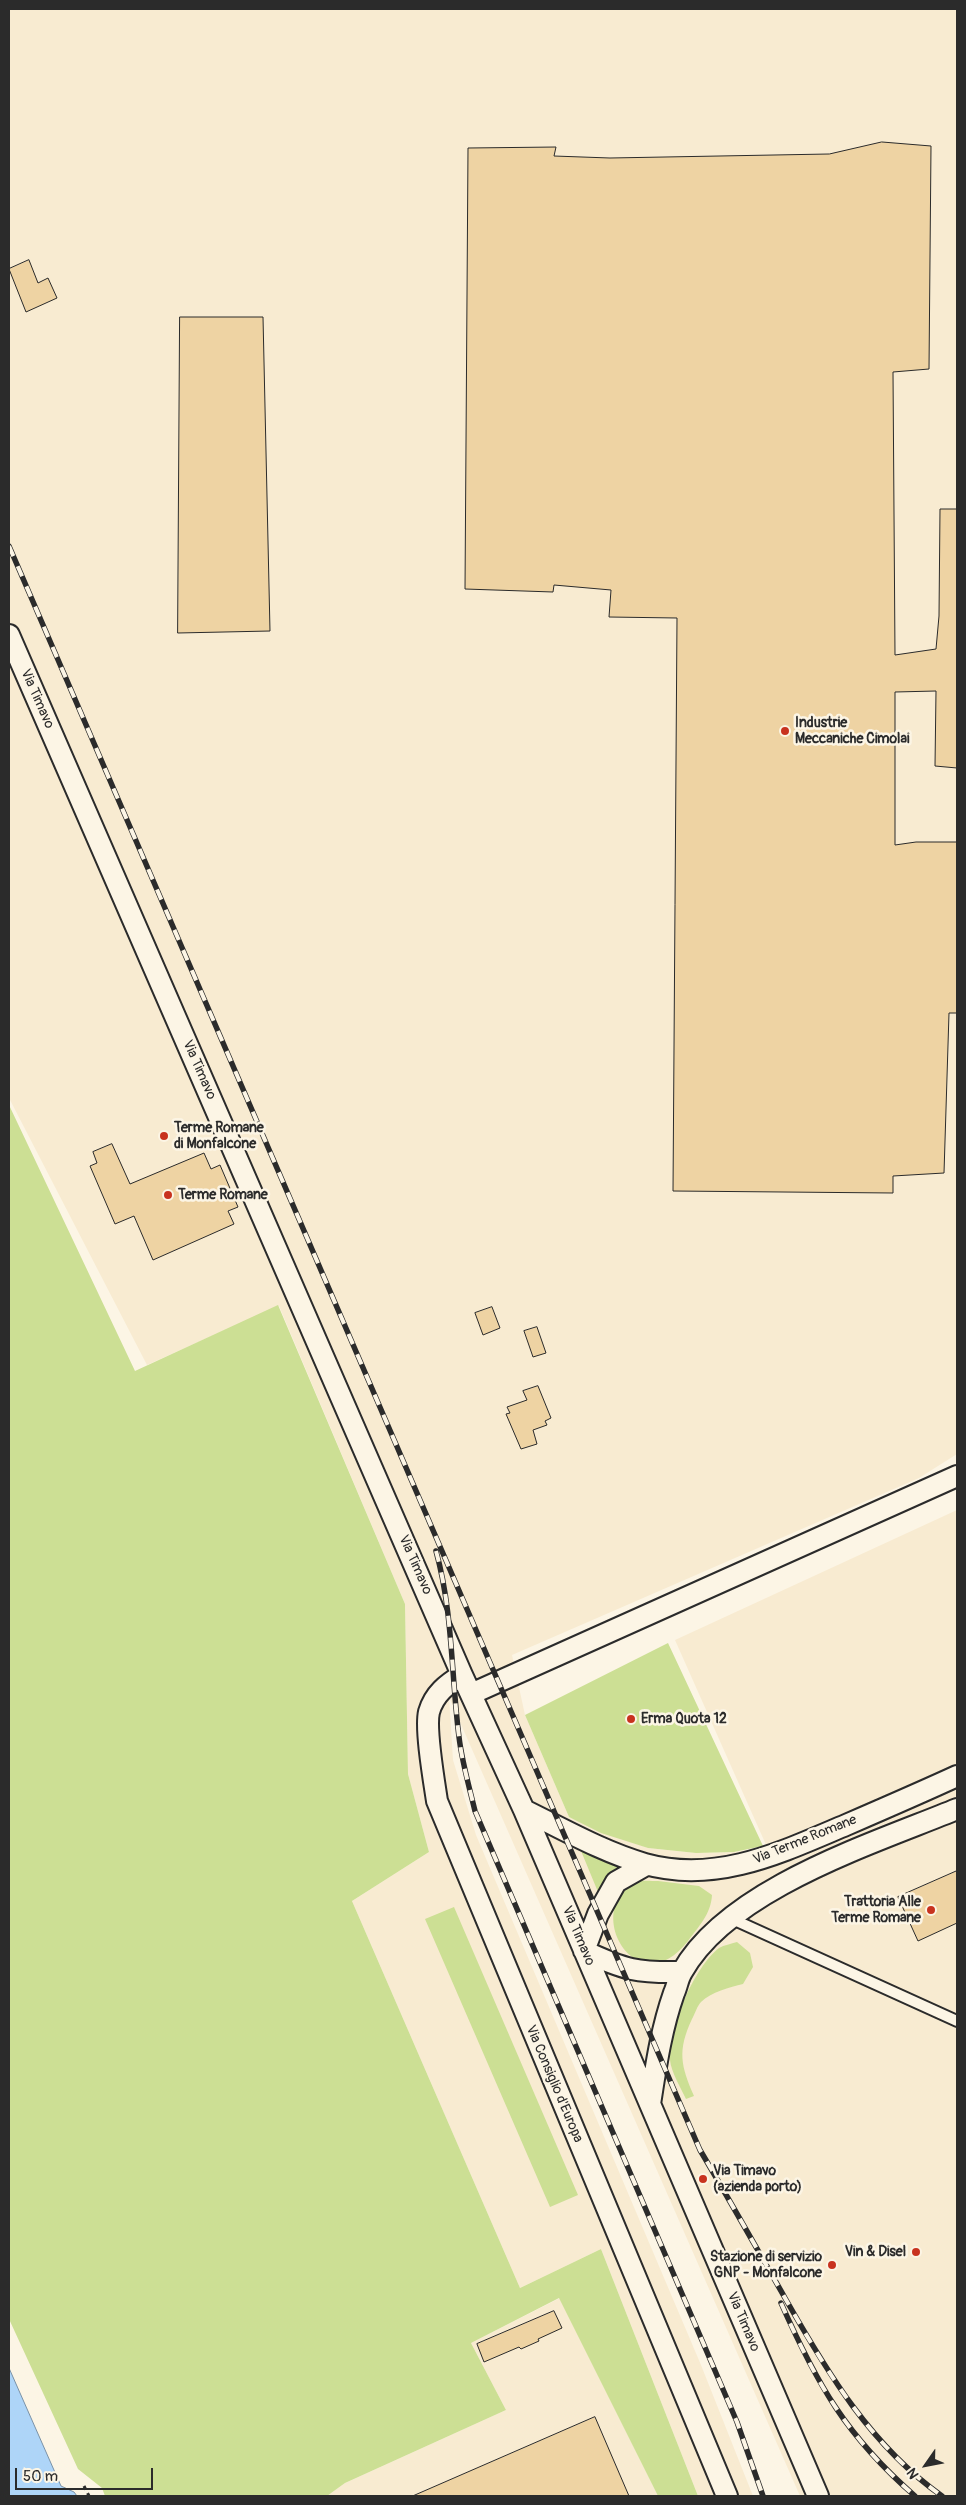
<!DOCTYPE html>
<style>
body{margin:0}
#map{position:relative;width:966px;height:2505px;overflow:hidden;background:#fcf5e5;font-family:Pangolin,sans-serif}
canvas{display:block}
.frame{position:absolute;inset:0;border:10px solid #2b2b2b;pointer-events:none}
.north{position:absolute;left:901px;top:2440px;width:50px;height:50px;-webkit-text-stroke:4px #fcf5e5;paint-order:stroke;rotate:237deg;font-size:14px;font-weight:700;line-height:20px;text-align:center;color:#2b2b2b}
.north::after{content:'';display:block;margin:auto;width:18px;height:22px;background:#2b2b2b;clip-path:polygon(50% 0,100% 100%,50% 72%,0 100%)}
.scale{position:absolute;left:15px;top:2468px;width:138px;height:22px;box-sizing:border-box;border:2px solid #2b2b2b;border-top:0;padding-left:6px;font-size:15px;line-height:18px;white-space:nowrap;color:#2b2b2b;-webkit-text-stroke:4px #fcf5e5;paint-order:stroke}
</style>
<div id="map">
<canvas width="966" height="2505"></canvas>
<div class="frame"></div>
<div class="north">N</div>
<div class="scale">50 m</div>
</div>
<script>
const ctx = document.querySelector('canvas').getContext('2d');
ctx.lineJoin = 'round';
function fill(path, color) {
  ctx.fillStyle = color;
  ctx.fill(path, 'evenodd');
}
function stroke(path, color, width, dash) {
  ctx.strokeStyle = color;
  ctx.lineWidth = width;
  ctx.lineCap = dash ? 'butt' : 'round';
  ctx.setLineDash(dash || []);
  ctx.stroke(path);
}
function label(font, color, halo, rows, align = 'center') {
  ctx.font = font + ' Pangolin,sans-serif';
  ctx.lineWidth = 5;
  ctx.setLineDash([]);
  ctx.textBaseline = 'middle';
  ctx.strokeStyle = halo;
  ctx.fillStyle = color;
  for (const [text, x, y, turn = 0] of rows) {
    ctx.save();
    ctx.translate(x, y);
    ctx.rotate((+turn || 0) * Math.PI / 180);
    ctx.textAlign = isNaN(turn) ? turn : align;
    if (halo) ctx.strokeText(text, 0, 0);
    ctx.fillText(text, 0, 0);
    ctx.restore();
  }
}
fill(new Path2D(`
 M 9,9 L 957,9 L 957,1454 L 919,1478 L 512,1655 L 525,1715 L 569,1817 L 648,1848 L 696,1853 L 734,1852 L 767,1847 L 675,1640 L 957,1510 L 957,2496 L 800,2496 L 449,1697 L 453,1760 L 476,1835 L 701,2365 L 753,2496 L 698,2496 L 601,2249 L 520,2288 L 352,1901 L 429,1852 L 408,1774 L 405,1604 L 279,1306 L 147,1365 L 9,1098 Z
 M 560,2298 L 658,2496 L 327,2496 L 345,2483 L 506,2410 L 471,2343 Z`), '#f8ebd1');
fill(new Path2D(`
 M 9,1105 L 135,1371 L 278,1305 L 405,1604 L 408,1774 L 429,1852 L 352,1901 L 520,2288 L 601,2249 L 698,2496 L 658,2496 L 559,2298 L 471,2343 L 506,2410 L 345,2483 L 327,2496 L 105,2496 L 102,2488 L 78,2469 L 9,2319 Z
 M 668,1643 L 763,1846 L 734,1852 L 696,1853 L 648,1848 L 601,1833 L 569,1817 L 525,1715 Z
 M 579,1846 L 624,1864 L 609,1875 L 598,1892 Z
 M 658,1881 L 699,1886 L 712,1895 C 711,1914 699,1926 688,1941 C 640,2003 589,1921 626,1889 C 629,1887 632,1883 635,1882 C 641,1880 651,1881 658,1881 Z
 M 454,1907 L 578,2195 L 550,2207 L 425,1919 Z
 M 737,1942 L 750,1953 L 753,1967 L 743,1984 C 730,1987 711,1992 701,2002 C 697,2006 695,2014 692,2019 C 677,2051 681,2066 694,2096 L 686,2099 C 681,2088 671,2072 670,2060 C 667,2030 695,1966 719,1948 C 724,1945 731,1944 737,1942 Z`), '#ccdf94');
const water = new Path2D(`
 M 9,2368 L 61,2486 L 74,2492 L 77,2496 L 9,2496 Z`);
fill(water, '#aed5f8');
stroke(water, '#7a91a6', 1);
const building = new Path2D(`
 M 882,142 L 931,146 L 929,369 L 893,372 L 895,655 L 936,649 L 939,616 L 940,509 L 957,509 L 957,768 L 935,766 L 936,691 L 895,692 L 895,845 L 916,842 L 957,842 L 957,1013 L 949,1013 L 944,1173 L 893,1176 L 893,1193 L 673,1191 L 677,618 L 609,617 L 611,590 L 554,585 L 553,592 L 465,589 L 468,148 L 556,147 L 554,156 L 610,158 L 829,154 Z
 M 29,260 L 38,283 L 48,278 L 57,298 L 26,312 L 9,269 Z
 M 180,317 L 263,317 L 270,631 L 178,633 Z
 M 112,1144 L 130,1184 L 204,1153 L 211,1169 L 220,1165 L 238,1207 L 228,1211 L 234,1224 L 153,1260 L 134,1216 L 115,1224 L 90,1166 L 97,1163 L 93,1152 Z
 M 492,1307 L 500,1328 L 483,1335 L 475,1313 Z
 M 537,1327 L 546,1353 L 533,1357 L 524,1331 Z
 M 538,1386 L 551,1418 L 545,1421 L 547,1425 L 533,1430 L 537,1444 L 521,1449 L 506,1414 L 510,1413 L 507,1407 L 527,1400 L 523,1391 Z
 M 957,1871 L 957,1923 L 918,1941 L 898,1897 Z
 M 554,2311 L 562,2328 L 538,2339 L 539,2341 L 521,2349 L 519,2347 L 484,2362 L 477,2344 Z
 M 595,2417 L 629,2496 L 413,2496 Z`);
fill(building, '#eed3a3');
stroke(building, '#2b2b2b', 1);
const service = new Path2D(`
 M 730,1918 L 957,2021`);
const minor = new Path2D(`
 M 9,635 L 462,1675 L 524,1810 L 818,2496
 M 462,1675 C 447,1684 434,1694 429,1712 C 425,1729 434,1781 437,1801 L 727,2496
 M 471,1694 L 957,1476
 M 524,1810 C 563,1829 603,1852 645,1864 C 717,1884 782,1852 846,1825 C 883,1809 920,1793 957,1776
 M 646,1865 L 616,1882 L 598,1914 L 584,1951 C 625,1970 637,1973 682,1972
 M 650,2104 C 656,2066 661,2030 674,1993 C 677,1987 678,1978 682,1972 C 728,1889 872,1844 957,1809`);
stroke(service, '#2b2b2b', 14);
stroke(minor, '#2b2b2b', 24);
stroke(new Path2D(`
 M 84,2486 L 89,2496`), '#2b2b2b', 3, [4, 4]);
stroke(service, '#fcf5e5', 10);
stroke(minor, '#fcf5e5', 20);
const rail = new Path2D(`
 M 9,546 L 700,2150 C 729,2199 757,2249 785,2298 C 827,2372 871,2446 942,2496
 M 436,1551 C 453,1612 451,1674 459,1737 C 462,1762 469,1786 475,1811 L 737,2422 L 763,2496
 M 781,2303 C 817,2384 846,2436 915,2496`);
stroke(rail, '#2b2b2b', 5.5);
stroke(rail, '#fcf5e5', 4, [11]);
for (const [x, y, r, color] of [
 [785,731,5,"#c8321e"],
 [164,1136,5,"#c8321e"],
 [168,1195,5,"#c8321e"],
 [631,1719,5,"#c8321e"],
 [931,1910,5,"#c8321e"],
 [703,2179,5,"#c8321e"],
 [916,2252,5,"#c8321e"],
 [832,2265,5,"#c8321e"]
]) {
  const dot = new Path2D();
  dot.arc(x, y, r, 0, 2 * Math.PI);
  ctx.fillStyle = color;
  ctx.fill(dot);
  stroke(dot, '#fcf5e5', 2);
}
label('14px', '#2b2b2b', '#fcf5e5', [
 ["Via Timavo",37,699,66],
 ["Via Timavo",199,1070,66],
 ["Via Timavo",415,1565,66],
 ["Via Terme Romane",805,1840,-22],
 ["Via Timavo",578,1936,67],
 ["Via Consiglio d'Europa",554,2084,67],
 ["Via Timavo",743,2322,67]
]);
label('bold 14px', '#2b2b2b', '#fcf5e5', [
 ["Industrie",795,723],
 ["Meccaniche Cimolai",795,739],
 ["Terme Romane",174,1128],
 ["di Monfalcone",174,1144],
 ["Terme Romane",178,1195],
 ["Erma Quota 12",641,1719],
 ["Trattoria Alle",921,1902,"right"],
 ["Terme Romane",921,1918,"right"],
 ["Via Timavo",713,2171],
 ["(azienda porto)",713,2187],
 ["Vin & Disel",906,2252,"right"],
 ["Stazione di servizio",822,2257,"right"],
 ["GNP - Monfalcone",822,2273,"right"]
], 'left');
</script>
